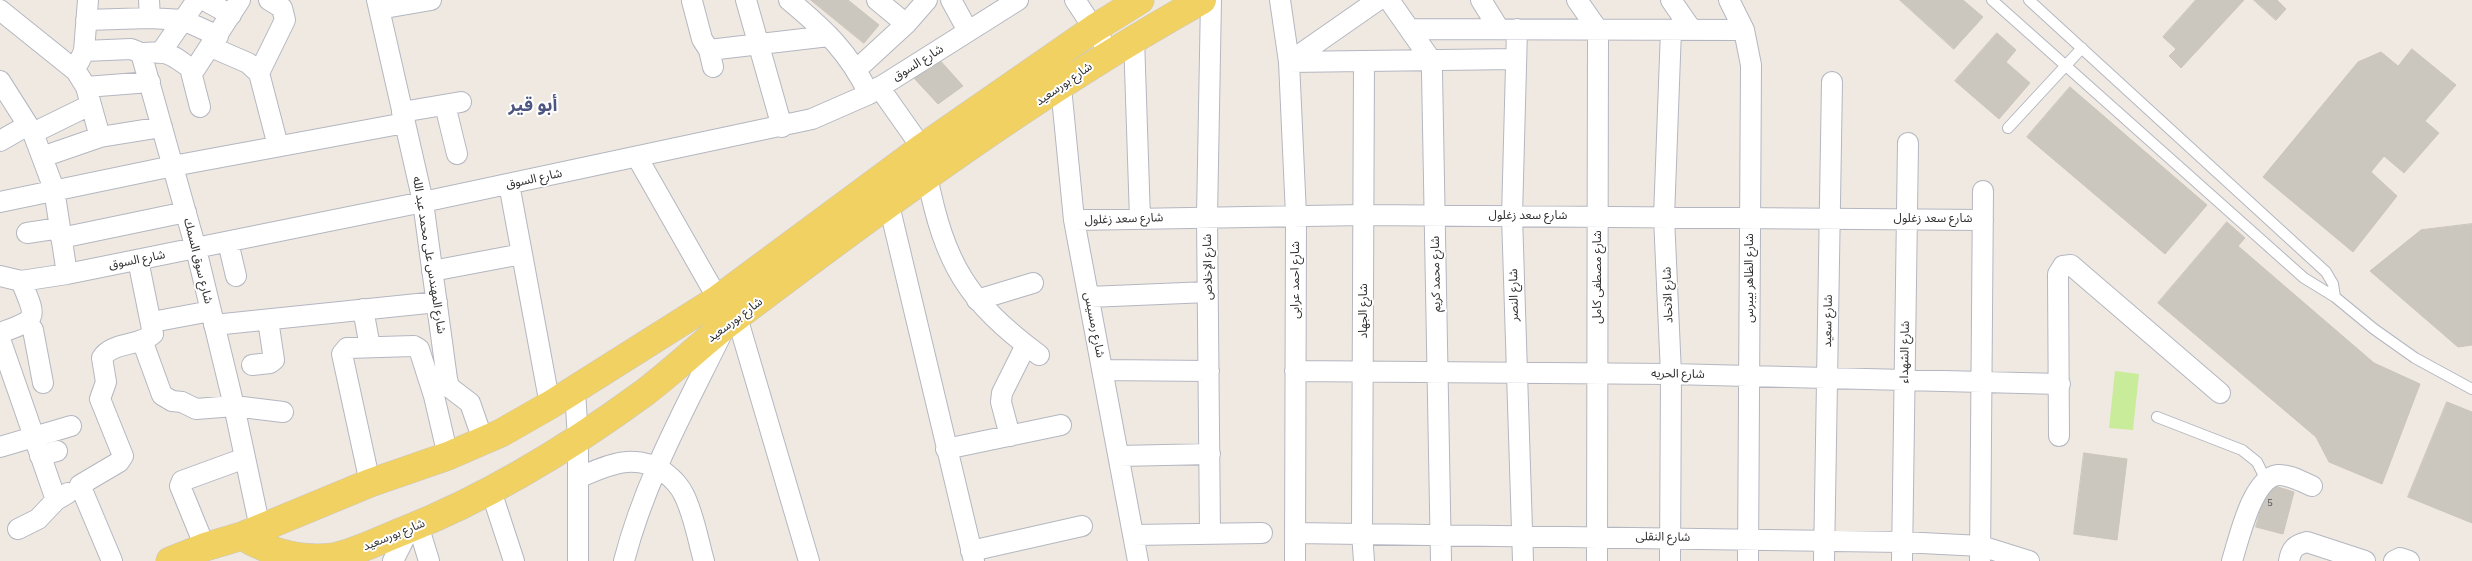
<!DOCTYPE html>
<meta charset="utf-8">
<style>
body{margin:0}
canvas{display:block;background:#efe9e1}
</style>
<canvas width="2472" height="561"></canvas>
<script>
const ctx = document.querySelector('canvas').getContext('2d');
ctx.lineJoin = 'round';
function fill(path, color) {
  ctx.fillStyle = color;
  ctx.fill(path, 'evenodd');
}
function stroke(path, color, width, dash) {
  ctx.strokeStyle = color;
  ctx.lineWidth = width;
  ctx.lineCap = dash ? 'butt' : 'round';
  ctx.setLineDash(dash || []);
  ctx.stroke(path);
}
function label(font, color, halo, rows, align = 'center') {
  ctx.font = font + ' "IBM Plex Sans","Noto Sans Arabic",sans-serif';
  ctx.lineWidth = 4;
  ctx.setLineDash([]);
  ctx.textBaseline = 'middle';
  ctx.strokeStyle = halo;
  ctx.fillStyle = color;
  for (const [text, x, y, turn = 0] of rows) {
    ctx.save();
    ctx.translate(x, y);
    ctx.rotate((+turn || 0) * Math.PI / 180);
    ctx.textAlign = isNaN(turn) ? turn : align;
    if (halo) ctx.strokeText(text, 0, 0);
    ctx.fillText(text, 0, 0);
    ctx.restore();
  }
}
fill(new Path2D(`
 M 2115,371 L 2139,374 L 2133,430 L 2109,428 Z`), '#c9ec9a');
const building = new Path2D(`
 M 811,0 L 848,0 L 879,25 L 864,43 Z
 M 1900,0 L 1963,0 L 1983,17 L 1954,49 Z
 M 2196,0 L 2244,0 L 2181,68 L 2169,56 L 2176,49 L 2163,37 Z
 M 2254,0 L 2277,0 L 2286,9 L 2276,20 Z
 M 1997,33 L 2016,50 L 2006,62 L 2030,83 L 1999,119 L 1955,81 Z
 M 2412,49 L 2456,85 L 2425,121 L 2439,133 L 2404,173 L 2384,156 L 2371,172 L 2397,196 L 2353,252 L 2263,177 L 2358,62 L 2381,52 L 2398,66 Z
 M 937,57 L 963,86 L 938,104 L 912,76 Z
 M 2070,87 L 2207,205 L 2165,254 L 2027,137 Z
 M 2227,222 L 2245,238 L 2238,246 L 2374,363 L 2316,437 L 2158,303 Z
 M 2472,224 L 2472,345 L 2458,347 L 2370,271 L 2421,230 Z
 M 2374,363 L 2420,384 L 2382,484 L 2329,462 L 2316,437 Z
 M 2447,402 L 2472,412 L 2472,523 L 2408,497 Z
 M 2084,453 L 2127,459 L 2117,540 L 2074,534 Z
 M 2268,484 L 2294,492 L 2283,534 L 2256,527 Z`);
fill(building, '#cbc7bf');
stroke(building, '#cbc5ba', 1);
const lane = new Path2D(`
 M 1992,0 L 2304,278 L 2335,297 L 2374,329 L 2415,358 L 2472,389
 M 2029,0 L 2326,272 L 2333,284 L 2335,297
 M 2008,128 L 2082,48
 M 2157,417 L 2242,450 L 2257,462 L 2266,480`);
const street = new Path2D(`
 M 149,0 L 150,18
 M 204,0 L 231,15
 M 377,0 L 423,202 L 447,379 L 449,387 L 470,403 L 483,440
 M 746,0 L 782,127
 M 789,0 C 825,30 848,51 869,94
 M 877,0 L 906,24
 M 951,0 L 968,31
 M 1075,0 L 1110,53
 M 1280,0 L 1289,62 L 1296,215 L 1295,561
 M 1389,0 L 1431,60 L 1432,72 L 1441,561
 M 1481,0 L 1499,29
 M 1577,0 L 1598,30 L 1597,561
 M 1671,0 L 1691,29
 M 1729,0 L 1744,30 L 1751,65 L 1748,561
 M 692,1 L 702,39 L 709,50 L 713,67
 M 379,9 L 431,0
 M 0,10 L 76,71 L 86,87 L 100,137
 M 86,20 L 150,18 L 183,20 L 218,36
 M 1410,29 L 1744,30
 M 1517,29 L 1512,216 L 1523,561
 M 1134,38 L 1140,219
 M 211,47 L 248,63 L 259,73 L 278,146
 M 709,50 L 829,36
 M 84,51 L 131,49 L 141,53 L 196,249 L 234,406 L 263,542
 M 161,52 L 197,0
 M 141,53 C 150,53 161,51 170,55 C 179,58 185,67 195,69 L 240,0
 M 1364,61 L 1362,533 L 1364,561
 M 79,62 L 84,51 L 88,0
 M 1289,62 L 1516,59
 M 1289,62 L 1378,0
 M 190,68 L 200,107
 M 857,69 L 906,24 L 927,0
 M 259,73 L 285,20 L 282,8 L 269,0
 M 0,81 L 33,133 L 54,189 L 67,274
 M 86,87 L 150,82
 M 879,87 L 922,148
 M 1061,87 L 1074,220 L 1138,561
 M 445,105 L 457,154
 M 402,112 L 461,102
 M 33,133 L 90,105
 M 0,141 L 28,125
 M 42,157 L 100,137 L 162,127
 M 637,157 L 718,299
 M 927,176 C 945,265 967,301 1039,355
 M 509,184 L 550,405
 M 0,202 L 173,166 L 405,123
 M 889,205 L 974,561
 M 1074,220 L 1364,215 L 1983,220
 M 27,233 L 60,228
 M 61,238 L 186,212
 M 228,242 L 236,276
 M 432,271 L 522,254
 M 0,276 L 21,281 L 67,274 L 423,202 L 812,119 L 869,94 L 1018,0
 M 1089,297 L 1208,292
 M 977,300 L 1033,283
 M 363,309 L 370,347
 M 737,317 L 809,561
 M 152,322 L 211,311
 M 28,323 L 33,330 L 43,383
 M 214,325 L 437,302
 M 0,333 C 39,319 37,319 21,281
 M 0,339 L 56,500
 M 142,340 L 162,395 L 172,401 L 182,402 L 196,409 L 234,406 L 283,412
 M 252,365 L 270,363 L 274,360 L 268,320
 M 1102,370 L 1209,371
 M 1295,371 L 1671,374 L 2060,384
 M 575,391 L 578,439 L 578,561
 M 1010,436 L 1001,402 L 1002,393 L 1026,345
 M 2059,436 L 2058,274 L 2063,266 L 2071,265 L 2220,393
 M 0,447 L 71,426
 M 946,449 L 1061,425
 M 40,456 L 57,451
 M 1119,456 L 1210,454
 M 578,478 C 607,465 635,452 664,472 C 672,478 680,486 684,495 C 694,515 698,540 704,561
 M 370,483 L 342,354 L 347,348 L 414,346 L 419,349 L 434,396 L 448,456
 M 491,491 L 514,561
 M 418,525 L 429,561
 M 18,529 L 38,519 L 56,500 L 68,493
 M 1295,533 L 1902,542 L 1981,546 L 2029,561
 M 1210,534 L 1207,217 L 1211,0
 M 1133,535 L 1262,533
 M 205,547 L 180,486 L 182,481 L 245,458
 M 971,551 L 1082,526
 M 112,561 L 80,485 L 119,462 L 123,456 L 100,399 L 106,382 L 102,358 C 111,342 140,346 153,334 L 138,260
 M 393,561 L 409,529
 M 624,561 C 645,479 687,405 724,329
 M 1670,561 L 1671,374 L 1664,217 L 1671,30
 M 1824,561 L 1832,82
 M 1902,561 L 1908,143
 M 1980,561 L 1983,191
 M 2232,561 C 2239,539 2252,478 2278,475 C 2289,474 2302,482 2312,486
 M 2289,561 C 2291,549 2295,545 2307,542 L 2365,561
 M 2394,561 L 2400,558 L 2409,561`);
const primary = new Path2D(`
 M 242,536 C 270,553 300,561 334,557 C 357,552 380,540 403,531 C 489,497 569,448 644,393 C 673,371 699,346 727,324 C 879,209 1035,93 1202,0
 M 170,561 L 205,547 L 242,536 L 370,483 L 448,456 L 501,433 L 550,405 L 718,299 L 922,148 L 1095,28 L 1140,0`);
stroke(lane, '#b4b7c1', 12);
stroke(street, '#b4b7c1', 22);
stroke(primary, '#c9c9c9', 29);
stroke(lane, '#fff', 10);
stroke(street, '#fff', 20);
stroke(primary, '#f2d163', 28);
label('10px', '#555452', null, [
 ["5",2270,503]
]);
label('12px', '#2e2e2e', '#fff', [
 ["شارع السوق",918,63,-32],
 ["شارع بورسعيد",1064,84,-35],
 ["شارع السوق",534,179,-12],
 ["شارع سعد زغلول",1528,216],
 ["شارع سعد زغلول",1124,219,-2],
 ["شارع سعد زغلول",1933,219],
 ["شارع المهندس على محمد عبد الله",429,255,81],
 ["شارع السوق",137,260,-11],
 ["شارع سوق السمك",198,261,76],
 ["شارع الإخلاص",1208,267,-91],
 ["شارع محمد كريم",1436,274,-91],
 ["شارع مصطفى كامل",1598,277,-90],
 ["شارع الظاهر بيبرس",1750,278,-90],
 ["شارع احمد عرابى",1296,280,-90],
 ["شارع النصر",1514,295,-91],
 ["شارع الاتحاد",1668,295,-92],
 ["شارع الجهاد",1364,311,-90],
 ["شارع بورسعيد",735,320,-37],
 ["شارع سعيد",1828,321,-89],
 ["شارع رمسيس",1094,325,79],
 ["شارع الشهداء",1905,352,-89],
 ["شارع الحريه",1678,374,1],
 ["شارع بورسعيد",394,535,-22],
 ["شارع النقلى",1663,537,1]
]);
label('bold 18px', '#4d5680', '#fff', [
 ["أبو قير",533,106]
]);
</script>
